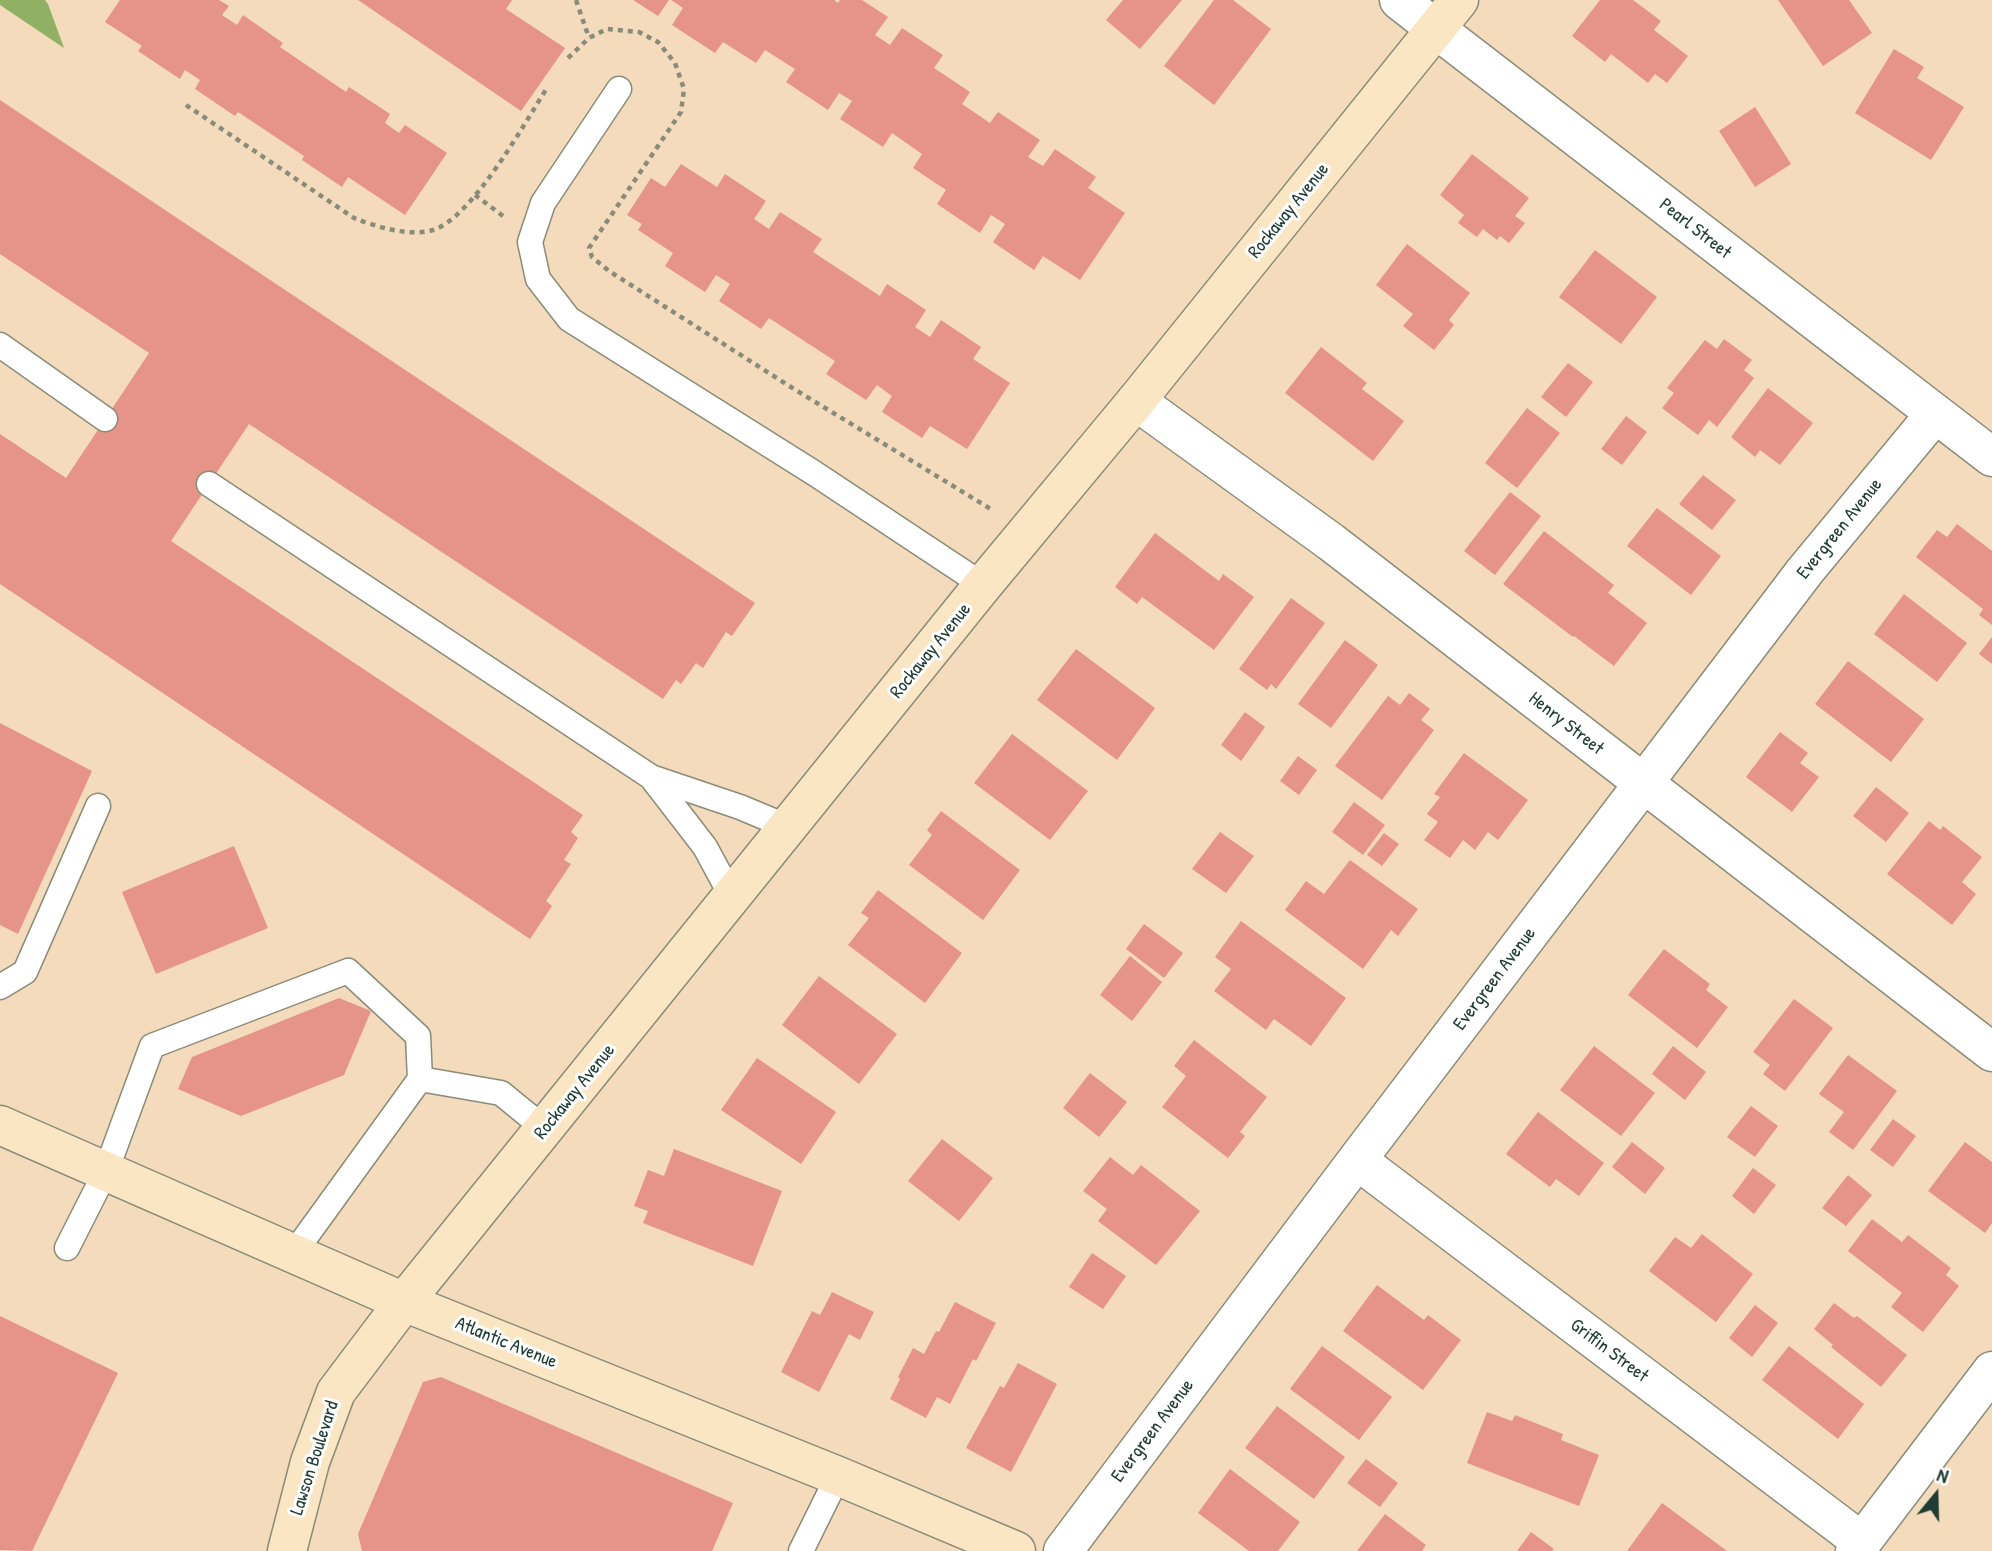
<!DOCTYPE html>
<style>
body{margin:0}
#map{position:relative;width:1992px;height:1551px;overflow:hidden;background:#f3dbbc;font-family:"Patrick Hand",sans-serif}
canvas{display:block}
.north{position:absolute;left:1901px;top:1460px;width:70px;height:70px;-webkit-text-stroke:5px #fff;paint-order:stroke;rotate:19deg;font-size:19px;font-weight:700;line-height:28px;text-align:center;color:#1f3d34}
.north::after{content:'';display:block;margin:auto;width:24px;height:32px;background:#1f3d34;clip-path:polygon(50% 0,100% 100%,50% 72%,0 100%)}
</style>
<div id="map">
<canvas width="1992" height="1551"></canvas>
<div class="north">N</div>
</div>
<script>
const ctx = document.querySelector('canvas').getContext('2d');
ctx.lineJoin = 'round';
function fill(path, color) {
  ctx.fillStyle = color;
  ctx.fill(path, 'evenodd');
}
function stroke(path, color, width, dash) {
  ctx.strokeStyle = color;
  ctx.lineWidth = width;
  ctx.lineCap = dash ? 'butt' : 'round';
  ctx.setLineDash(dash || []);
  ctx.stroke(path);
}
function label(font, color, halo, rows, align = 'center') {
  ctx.font = font + ' "Patrick Hand",sans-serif';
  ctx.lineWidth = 6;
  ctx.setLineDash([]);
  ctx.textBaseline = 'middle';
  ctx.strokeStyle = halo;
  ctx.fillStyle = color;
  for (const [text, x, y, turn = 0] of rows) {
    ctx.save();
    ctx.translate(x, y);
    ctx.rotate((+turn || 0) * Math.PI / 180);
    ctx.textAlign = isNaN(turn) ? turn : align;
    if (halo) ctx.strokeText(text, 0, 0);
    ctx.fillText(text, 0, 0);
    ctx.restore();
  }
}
fill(new Path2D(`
 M 0,0 L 45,0 L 48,4 L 64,48 L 0,5 Z`), '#90b064');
fill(new Path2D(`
 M 120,0 L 219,0 L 229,6 L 222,15 L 237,25 L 243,15 L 283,43 L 280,47 L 346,92 L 349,87 L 390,114 L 385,123 L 399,133 L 405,125 L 447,153 L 405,215 L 348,177 L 342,187 L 302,160 L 304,156 L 238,112 L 235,116 L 195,89 L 200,80 L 185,70 L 180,79 L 138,51 L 142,46 L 105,22 Z
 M 358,0 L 512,0 L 506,9 L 565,48 L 521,111 Z
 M 633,0 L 669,0 L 658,16 Z
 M 671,0 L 834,0 L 838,3 L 840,0 L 862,0 L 888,17 L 875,35 L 890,45 L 902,28 L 943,55 L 934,68 L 970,92 L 962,104 L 990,123 L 998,112 L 1040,140 L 1028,157 L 1043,166 L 1055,149 L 1096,177 L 1088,188 L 1125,213 L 1080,280 L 1043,256 L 1034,270 L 993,242 L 1005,224 L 991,215 L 980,233 L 937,204 L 946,190 L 913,168 L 922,154 L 892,133 L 883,147 L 840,119 L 852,101 L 839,93 L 828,110 L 786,82 L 795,69 L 765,50 L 756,63 L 723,42 L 715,53 L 672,25 L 683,8 Z
 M 1123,0 L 1182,0 L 1140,49 L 1106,20 Z
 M 1214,0 L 1233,0 L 1271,29 L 1214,105 L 1164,66 Z
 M 1600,0 L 1633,0 L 1661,21 L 1654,30 L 1688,56 L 1667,83 L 1655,74 L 1648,83 L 1611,54 L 1605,62 L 1572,36 Z
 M 1778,0 L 1849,0 L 1872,33 L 1823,66 Z
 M 1894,49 L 1924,67 L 1917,78 L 1964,107 L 1931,160 L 1855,113 Z
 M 0,100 L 755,603 L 732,636 L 726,632 L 703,668 L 696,663 L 681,684 L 676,680 L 663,699 L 249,424 L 171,541 L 583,815 L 571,832 L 578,838 L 564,860 L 571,864 L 546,901 L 552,906 L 530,939 L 0,584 L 0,434 L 66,478 L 149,353 L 0,254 Z
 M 1755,107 L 1791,164 L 1755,187 L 1719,131 Z
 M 1472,154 L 1529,198 L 1515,216 L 1525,223 L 1509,243 L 1500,236 L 1497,240 L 1483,229 L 1477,237 L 1458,223 L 1464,215 L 1440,195 Z
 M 681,164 L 717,187 L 725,174 L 766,201 L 754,219 L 769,229 L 780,212 L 822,239 L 813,252 L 880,296 L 887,284 L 926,310 L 915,327 L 930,337 L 941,320 L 981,347 L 973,359 L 1010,383 L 967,449 L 930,426 L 922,438 L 882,412 L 892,396 L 877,385 L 866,400 L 826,374 L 835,361 L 769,318 L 761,329 L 719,301 L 730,284 L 716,275 L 705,292 L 665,266 L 673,253 L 638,230 L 642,224 L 627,215 L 651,178 L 665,187 Z
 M 1407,244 L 1470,293 L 1449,320 L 1454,325 L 1434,350 L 1403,326 L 1413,314 L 1376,285 Z
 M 1595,250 L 1657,297 L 1621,344 L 1559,297 Z
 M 1724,339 L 1752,360 L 1744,370 L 1754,378 L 1717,427 L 1709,420 L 1698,435 L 1662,408 L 1674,393 L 1667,388 L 1705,340 L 1717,349 Z
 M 1321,347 L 1367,383 L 1362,389 L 1404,421 L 1373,461 L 1285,393 Z
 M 1568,363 L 1593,382 L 1566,417 L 1541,397 Z
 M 1768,388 L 1813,423 L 1780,465 L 1760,450 L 1755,457 L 1731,437 Z
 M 1527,408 L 1560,433 L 1517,488 L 1485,463 Z
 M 1626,416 L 1647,432 L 1622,465 L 1601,449 Z
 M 1703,475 L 1736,500 L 1712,530 L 1679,504 Z
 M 1510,492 L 1541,516 L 1495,575 L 1464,551 Z
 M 1657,508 L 1721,556 L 1691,595 L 1627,546 Z
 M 1957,524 L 1992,551 L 1992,625 L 1979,615 L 1983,609 L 1916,557 L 1937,530 L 1947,537 Z
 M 1544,531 L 1614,585 L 1608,593 L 1647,623 L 1614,666 L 1574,636 L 1573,637 L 1503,584 Z
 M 1155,533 L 1219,581 L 1223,574 L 1254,597 L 1214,650 L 1142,597 L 1137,604 L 1115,587 Z
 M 1904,594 L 1967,643 L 1937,682 L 1874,634 Z
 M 1291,598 L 1325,623 L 1276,689 L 1271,684 L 1267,690 L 1239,669 Z
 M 1992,637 L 1992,664 L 1979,654 Z
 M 1345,640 L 1378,665 L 1331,728 L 1298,704 Z
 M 1076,649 L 1155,708 L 1117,760 L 1037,700 Z
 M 1848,661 L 1924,719 L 1891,762 L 1815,704 Z
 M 1409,693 L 1430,709 L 1421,720 L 1434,730 L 1382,800 L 1335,766 L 1388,696 L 1400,705 Z
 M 1245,712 L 1265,727 L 1241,761 L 1221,745 Z
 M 0,723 L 92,771 L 18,934 L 0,925 Z
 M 1780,732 L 1808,753 L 1800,763 L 1819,777 L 1792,812 L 1746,777 Z
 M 1012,734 L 1088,791 L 1050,840 L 974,783 Z
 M 1464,753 L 1528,800 L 1498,840 L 1488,832 L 1475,850 L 1463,840 L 1450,858 L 1424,840 L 1438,822 L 1427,814 L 1440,797 L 1434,794 Z
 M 1298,756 L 1317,770 L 1299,795 L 1280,781 Z
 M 1876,787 L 1909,813 L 1886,842 L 1853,816 Z
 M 1354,802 L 1385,825 L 1363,855 L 1332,832 Z
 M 941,811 L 1020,870 L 983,920 L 909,865 L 932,835 L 927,830 Z
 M 1929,821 L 1940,830 L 1943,826 L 1982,857 L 1962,882 L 1976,894 L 1952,925 L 1887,874 Z
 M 1220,832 L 1254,856 L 1226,893 L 1192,869 Z
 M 1384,833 L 1399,844 L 1382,866 L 1367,855 Z
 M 234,846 L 268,928 L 156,974 L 122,892 Z
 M 1350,860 L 1418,909 L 1398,936 L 1391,930 L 1363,969 L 1285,910 L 1306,881 L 1324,894 Z
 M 878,890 L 962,953 L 925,1003 L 848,945 L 869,918 L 861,913 Z
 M 1241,921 L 1346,998 L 1311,1046 L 1274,1019 L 1266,1030 L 1214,991 L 1231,969 L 1215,957 Z
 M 1144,924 L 1183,953 L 1164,978 L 1126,949 Z
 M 1664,949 L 1710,984 L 1706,990 L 1728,1007 L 1697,1048 L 1628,995 Z
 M 1130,956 L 1162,982 L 1132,1021 L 1100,995 Z
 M 819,976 L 897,1034 L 859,1084 L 782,1025 Z
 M 339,998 L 371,1011 L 344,1075 L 241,1116 L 178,1089 L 192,1057 Z
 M 1794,999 L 1833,1028 L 1785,1091 L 1763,1074 L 1770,1065 L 1753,1052 Z
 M 1194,1040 L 1267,1097 L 1240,1132 L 1245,1136 L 1228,1158 L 1162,1107 L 1186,1076 L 1174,1066 Z
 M 1594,1046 L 1655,1093 L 1621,1136 L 1560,1090 Z
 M 1673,1046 L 1706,1072 L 1685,1100 L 1652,1074 Z
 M 1848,1055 L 1897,1091 L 1853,1150 L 1829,1132 L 1844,1112 L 1819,1094 Z
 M 757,1058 L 836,1112 L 801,1164 L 721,1110 Z
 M 1090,1073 L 1127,1102 L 1099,1137 L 1063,1108 Z
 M 1751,1106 L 1778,1126 L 1755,1157 L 1727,1137 Z
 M 1538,1112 L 1604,1163 L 1579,1196 L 1556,1179 L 1550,1187 L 1506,1154 Z
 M 1893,1119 L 1916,1136 L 1893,1167 L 1870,1150 Z
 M 942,1139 L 993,1178 L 959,1221 L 908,1181 Z
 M 1632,1142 L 1665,1168 L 1645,1194 L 1612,1167 Z
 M 1965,1142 L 1992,1162 L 1992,1223 L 1985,1233 L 1928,1191 Z
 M 674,1149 L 782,1191 L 753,1266 L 643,1223 L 648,1211 L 634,1206 L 648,1170 L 664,1176 Z
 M 1110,1157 L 1133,1175 L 1141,1165 L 1200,1211 L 1156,1265 L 1098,1221 L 1107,1209 L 1083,1191 Z
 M 1753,1168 L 1776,1185 L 1754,1214 L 1732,1196 Z
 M 1848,1175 L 1872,1195 L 1846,1226 L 1822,1208 Z
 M 1872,1219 L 1902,1242 L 1908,1235 L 1951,1268 L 1946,1275 L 1959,1286 L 1923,1332 L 1891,1307 L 1902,1293 L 1848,1251 Z
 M 1702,1234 L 1753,1274 L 1716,1322 L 1649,1271 L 1675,1237 L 1691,1248 Z
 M 1092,1253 L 1126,1276 L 1103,1309 L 1069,1287 Z
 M 1377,1285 L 1424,1320 L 1428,1315 L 1461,1340 L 1423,1390 L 1343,1331 Z
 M 832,1292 L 874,1312 L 860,1340 L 849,1334 L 819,1392 L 781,1372 L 812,1311 L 820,1315 Z
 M 955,1302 L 996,1323 L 976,1361 L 973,1359 L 950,1404 L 937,1397 L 926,1418 L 890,1399 L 900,1379 L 898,1377 L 913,1348 L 924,1354 L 936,1331 L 939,1332 Z
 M 1834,1303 L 1854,1318 L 1857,1316 L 1907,1355 L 1881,1387 L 1831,1347 L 1833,1345 L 1814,1329 Z
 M 1755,1305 L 1778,1323 L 1752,1357 L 1729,1338 Z
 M 0,1316 L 118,1373 L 32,1551 L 0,1550 Z
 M 1322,1346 L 1392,1397 L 1359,1440 L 1290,1389 Z
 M 1789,1346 L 1864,1404 L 1838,1439 L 1762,1380 Z
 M 1018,1363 L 1057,1384 L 1011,1472 L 966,1448 L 1000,1386 L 1004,1388 Z
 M 441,1377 L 733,1503 L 712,1551 L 362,1551 L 358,1534 L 423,1382 Z
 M 1277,1406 L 1345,1457 L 1314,1499 L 1245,1448 Z
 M 1487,1412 L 1512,1421 L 1515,1415 L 1563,1434 L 1561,1440 L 1599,1455 L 1579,1506 L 1467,1463 Z
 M 1366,1459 L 1398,1483 L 1380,1507 L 1347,1483 Z
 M 1230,1469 L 1300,1522 L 1278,1551 L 1249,1551 L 1198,1513 Z
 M 1662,1503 L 1727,1551 L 1627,1551 Z
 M 1385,1514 L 1426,1545 L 1422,1551 L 1357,1551 Z
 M 1531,1532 L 1554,1549 L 1552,1551 L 1517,1551 Z`), '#e59487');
const service = new Path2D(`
 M 619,89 L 543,203 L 530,242 L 538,279 L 569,319 L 814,473 L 983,585
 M 0,345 L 105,419
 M 209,484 L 651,777 L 740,807 L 788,827
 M 651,777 L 705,847 L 732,897
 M 0,987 L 25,972 L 98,806
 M 67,1248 L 106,1171 L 152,1046 L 348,971 L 418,1036 L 420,1079
 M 294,1253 L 420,1079 L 501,1093 L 545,1129
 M 801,1551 L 838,1476`);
const minor = new Path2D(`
 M 1436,29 L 1992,457
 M 1136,401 L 1331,542 L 1992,1052
 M 1357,1160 L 1862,1542
 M 1063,1551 L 1357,1160 L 1805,571 L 1935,414
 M 1855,1551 L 1992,1371`);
const tertiary = new Path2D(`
 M 1399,0 L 1436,29`);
const secondary = new Path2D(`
 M 0,1125 L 404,1302 L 838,1476 L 1016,1551
 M 287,1551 L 310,1462 L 336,1392 L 404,1302 L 983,585 L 1136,401 L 1459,0`);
stroke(service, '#898c78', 27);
stroke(minor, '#898c78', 41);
stroke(tertiary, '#898c78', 41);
stroke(secondary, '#898c78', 41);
stroke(new Path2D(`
 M 576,0 L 589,38
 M 568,58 L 589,38 L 607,29 L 639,32 L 658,42 L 675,63 L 684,89 L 681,112 L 589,248 L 592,257 L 609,271 L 794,389 L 994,511
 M 186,105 L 354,218 C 377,227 409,237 433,230 C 472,218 524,124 547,88
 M 475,195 L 503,216`), '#898c78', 4.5, [5, 5]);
stroke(service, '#fff', 24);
stroke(minor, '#fff', 38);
stroke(tertiary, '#fff', 38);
stroke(secondary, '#fbe6c4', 38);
label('19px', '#1f3d34', '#fff', [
 ["Rockaway Avenue",1289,211,-51],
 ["Pearl Street",1695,229,38],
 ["Evergreen Avenue",1840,529,-51],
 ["Rockaway Avenue",931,651,-51],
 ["Henry Street",1566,724,38],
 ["Evergreen Avenue",1495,979,-53],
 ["Rockaway Avenue",575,1092,-51],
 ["Atlantic Avenue",506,1343,22],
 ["Griffin Street",1609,1351,37],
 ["Evergreen Avenue",1153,1431,-53],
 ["Lawson Boulevard",315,1458,-72]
]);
</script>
